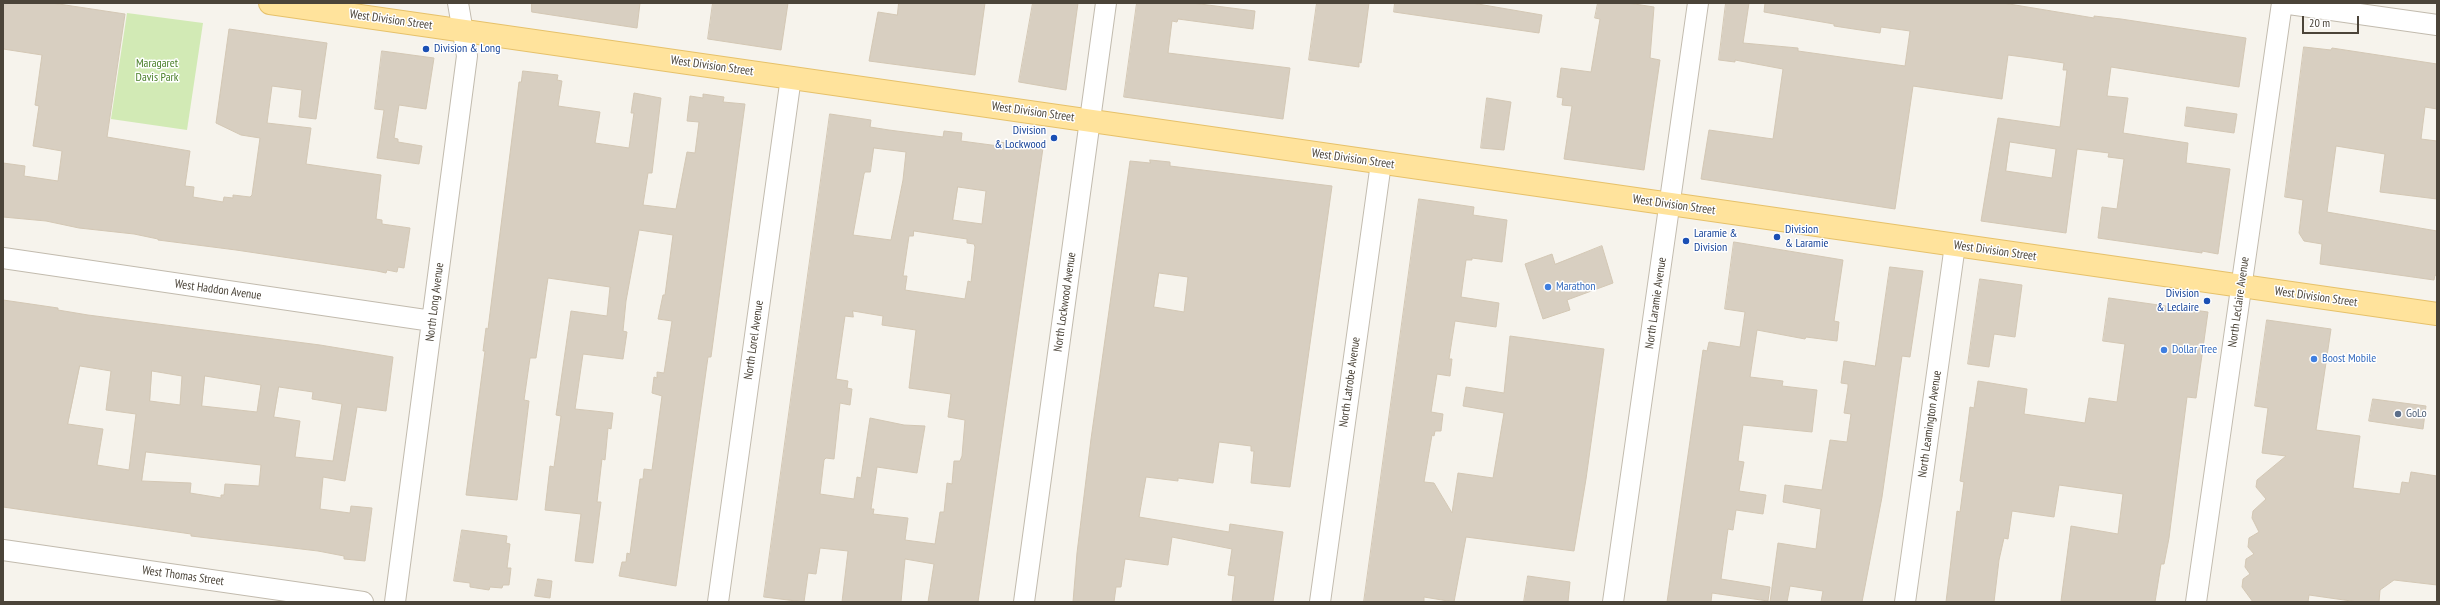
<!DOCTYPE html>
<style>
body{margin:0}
#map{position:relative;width:2440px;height:605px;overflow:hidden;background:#f6f3ec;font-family:"PT Sans Narrow",sans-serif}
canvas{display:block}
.frame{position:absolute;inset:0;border:4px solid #4b4439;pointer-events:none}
.scale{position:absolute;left:2302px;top:16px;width:57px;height:18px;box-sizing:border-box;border:2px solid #4b4439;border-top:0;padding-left:5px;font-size:12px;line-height:14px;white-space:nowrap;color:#4b4439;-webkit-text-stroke:3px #fff;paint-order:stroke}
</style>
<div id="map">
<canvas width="2440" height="605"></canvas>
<div class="frame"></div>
<div class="scale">20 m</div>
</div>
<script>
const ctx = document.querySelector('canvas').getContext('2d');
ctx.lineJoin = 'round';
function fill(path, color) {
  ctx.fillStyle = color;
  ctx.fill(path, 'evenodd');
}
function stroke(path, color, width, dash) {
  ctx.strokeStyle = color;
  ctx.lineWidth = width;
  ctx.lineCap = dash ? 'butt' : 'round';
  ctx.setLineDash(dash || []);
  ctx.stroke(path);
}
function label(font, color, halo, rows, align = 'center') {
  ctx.font = font + ' "PT Sans Narrow",sans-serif';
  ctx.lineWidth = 3;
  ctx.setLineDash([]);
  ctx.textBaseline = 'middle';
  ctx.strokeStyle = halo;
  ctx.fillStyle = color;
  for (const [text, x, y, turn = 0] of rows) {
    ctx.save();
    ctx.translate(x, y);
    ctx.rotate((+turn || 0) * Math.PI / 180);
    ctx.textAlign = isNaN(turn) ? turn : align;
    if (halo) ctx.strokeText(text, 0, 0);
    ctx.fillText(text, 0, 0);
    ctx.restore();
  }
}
fill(new Path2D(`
 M 127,13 L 203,23 L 187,130 L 111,119 Z`), '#d2eab5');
const building = new Path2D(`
 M 3,3 L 52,3 L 125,14 L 107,137 L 190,151 L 185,186 L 194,187 L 193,197 L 223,202 L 224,197 L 233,198 L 233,195 L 250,197 L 252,195 L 260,138 L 241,135 L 216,123 L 229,29 L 327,43 L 316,119 L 299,117 L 302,90 L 272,86 L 267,123 L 311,128 L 306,164 L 381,175 L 376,219 L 382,220 L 382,224 L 410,228 L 404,268 L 398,267 L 397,272 L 387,270 L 386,273 L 377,271 L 236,250 L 158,240 L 158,239 L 134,234 L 79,228 L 46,221 L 3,217 L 3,163 L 25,166 L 24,176 L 58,181 L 62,151 L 33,146 L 39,106 L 35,105 L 42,55 L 3,49 Z
 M 532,3 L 640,3 L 637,28 L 532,12 Z
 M 713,3 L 788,3 L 781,50 L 708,39 Z
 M 899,3 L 985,3 L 975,75 L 869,61 L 878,12 L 897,15 Z
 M 1033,3 L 1078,3 L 1066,90 L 1019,82 Z
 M 1137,3 L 1192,3 L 1255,11 L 1253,29 L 1178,19 L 1177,22 L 1172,21 L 1168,53 L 1290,68 L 1283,119 L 1124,97 Z
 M 1317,3 L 1369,3 L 1361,63 L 1359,62 L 1359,67 L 1309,60 Z
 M 1395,3 L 1472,3 L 1542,15 L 1539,33 L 1394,12 Z
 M 1598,3 L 1628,3 L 1654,7 L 1650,58 L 1660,60 L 1644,170 L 1564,159 L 1572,106 L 1562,105 L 1563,98 L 1557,97 L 1561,68 L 1591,72 L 1600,19 L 1595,18 Z
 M 1726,3 L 1749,3 L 1743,43 L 1798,48 L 1798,51 L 1905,66 L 1910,31 L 1881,27 L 1880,33 L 1834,26 L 1834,24 L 1764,12 L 1765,3 L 2003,3 L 2094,18 L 2094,16 L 2121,19 L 2246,38 L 2239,87 L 2111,67 L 2107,96 L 2128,98 L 2123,133 L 2188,143 L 2186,163 L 2230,169 L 2218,254 L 2202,251 L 2202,253 L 2098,238 L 2102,207 L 2117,209 L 2124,159 L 2108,157 L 2109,153 L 2077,149 L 2066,233 L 1981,221 L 1998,118 L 2060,127 L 2067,70 L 2063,70 L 2064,63 L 2031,58 L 2008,55 L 2002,99 L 1913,86 L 1895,209 L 1701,179 L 1709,130 L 1773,139 L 1783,69 L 1735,60 L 1735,62 L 1719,60 ZM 2010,142 L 2056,149 L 2052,178 L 2006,171 Z
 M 2304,47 L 2331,50 L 2332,48 L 2437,64 L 2437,109 L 2425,107 L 2421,139 L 2437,141 L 2437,199 L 2380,192 L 2385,154 L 2336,146 L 2327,212 L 2437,231 L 2437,276 L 2435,275 L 2434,280 L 2320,264 L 2322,244 L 2304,241 L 2299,233 L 2303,200 L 2285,197 Z
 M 382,51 L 434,58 L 426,109 L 399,105 L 394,138 L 398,139 L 398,142 L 422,146 L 419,164 L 377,158 L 384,110 L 375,109 Z
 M 523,71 L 558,75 L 557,80 L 562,81 L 558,106 L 600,112 L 595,143 L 629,148 L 634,113 L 631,113 L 634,93 L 661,98 L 652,173 L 648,173 L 643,205 L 676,209 L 687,152 L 695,153 L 699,122 L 687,121 L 690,96 L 703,98 L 703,94 L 724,97 L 723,102 L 745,104 L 711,357 L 708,357 L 676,586 L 619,576 L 622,562 L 626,562 L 627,553 L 630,554 L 640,479 L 643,479 L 644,469 L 652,470 L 662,396 L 652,393 L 654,377 L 657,378 L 657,372 L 664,373 L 672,321 L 658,319 L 663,295 L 665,295 L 673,235 L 639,230 L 626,301 L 623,331 L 627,332 L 623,359 L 583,354 L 575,409 L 613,413 L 611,429 L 608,428 L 605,460 L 602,459 L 597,502 L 601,502 L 593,563 L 575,561 L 581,514 L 545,510 L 550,466 L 554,467 L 561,416 L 556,415 L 571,311 L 607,316 L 610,287 L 548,278 L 536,358 L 530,358 L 524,400 L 529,401 L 517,500 L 466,495 L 485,351 L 483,351 L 486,328 L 488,329 L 519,82 L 521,82 Z
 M 1487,98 L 1511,102 L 1504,150 L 1481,148 Z
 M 2187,107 L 2237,114 L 2234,133 L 2185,126 Z
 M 830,114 L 871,120 L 870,127 L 889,130 L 943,137 L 944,131 L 962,133 L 961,141 L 999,146 L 999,142 L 1043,148 L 978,602 L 928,602 L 934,564 L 905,559 L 901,602 L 842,602 L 848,551 L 820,548 L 816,574 L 808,573 L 804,602 L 764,597 ZM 874,148 L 906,152 L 903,180 L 891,240 L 853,235 L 864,174 L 865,172 L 870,172 ZM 958,187 L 986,191 L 982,224 L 953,220 ZM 914,231 L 967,239 L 967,243 L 974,244 L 975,247 L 971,282 L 968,281 L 965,299 L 905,290 L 907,276 L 903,276 L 909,236 L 913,236 ZM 853,311 L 883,316 L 882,325 L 916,330 L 909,388 L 951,394 L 948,417 L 965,420 L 962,456 L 960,461 L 954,461 L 952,484 L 947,483 L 944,512 L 940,512 L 935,544 L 905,540 L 908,518 L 873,514 L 874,509 L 871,509 L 877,467 L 917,473 L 925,426 L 904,425 L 870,418 L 861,478 L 857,477 L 854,499 L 820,494 L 824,460 L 826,458 L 834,459 L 840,403 L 850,405 L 852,389 L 847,388 L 848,381 L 836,379 L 845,316 L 853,317 Z
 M 1150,160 L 1170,162 L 1170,166 L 1332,186 L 1290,487 L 1251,483 L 1254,451 L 1251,451 L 1251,446 L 1219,442 L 1213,483 L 1178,478 L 1178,481 L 1146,477 L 1139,517 L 1229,532 L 1230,524 L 1283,532 L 1273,602 L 1232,602 L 1235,576 L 1228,575 L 1232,549 L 1172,537 L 1168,565 L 1125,559 L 1121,587 L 1116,587 L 1114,602 L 1073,602 L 1077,553 L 1091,439 L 1130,161 L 1150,163 ZM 1159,273 L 1188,277 L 1184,312 L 1154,307 Z
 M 1419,199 L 1474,207 L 1473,215 L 1507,220 L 1502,262 L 1472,258 L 1472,260 L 1466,260 L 1461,297 L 1499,303 L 1496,327 L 1455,321 L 1449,359 L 1452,359 L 1450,376 L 1437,374 L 1431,412 L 1443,414 L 1441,431 L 1435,431 L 1434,436 L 1432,435 L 1424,482 L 1434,483 L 1452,513 L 1458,473 L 1493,478 L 1504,413 L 1463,406 L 1466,387 L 1504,393 L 1510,336 L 1604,349 L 1586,479 L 1574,551 L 1466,537 L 1454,602 L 1424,597 L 1424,602 L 1364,602 Z
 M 1734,242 L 1843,260 L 1834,321 L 1839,322 L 1837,341 L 1806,337 L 1805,339 L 1757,330 L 1750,377 L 1783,381 L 1782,386 L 1817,390 L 1812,432 L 1743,425 L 1738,461 L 1744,462 L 1739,491 L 1766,495 L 1763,514 L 1736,510 L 1733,530 L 1728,529 L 1721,579 L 1770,587 L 1768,601 L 1712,593 L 1711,602 L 1667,602 L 1703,350 L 1707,351 L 1709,342 L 1740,347 L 1745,312 L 1725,309 Z
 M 1602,246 L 1613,283 L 1567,300 L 1570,310 L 1543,319 L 1525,264 L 1552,254 L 1555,264 Z
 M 1890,267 L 1923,271 L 1910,357 L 1902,356 L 1882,497 L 1862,602 L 1821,602 L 1823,591 L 1790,586 L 1787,602 L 1770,602 L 1778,543 L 1816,549 L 1821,509 L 1783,502 L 1785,485 L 1822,490 L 1830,440 L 1847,442 L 1851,414 L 1844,413 L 1848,387 L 1848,384 L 1841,383 L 1844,361 L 1875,366 Z
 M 1980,279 L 2022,285 L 2015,337 L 1994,334 L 1989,367 L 1968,364 Z
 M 2109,298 L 2208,312 L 2196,398 L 2187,397 L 2169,538 L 2164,564 L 2161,564 L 2155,602 L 2061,601 L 2071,526 L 2118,534 L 2123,494 L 2059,485 L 2054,517 L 2012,511 L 2008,539 L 2004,538 L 1999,560 L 1994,602 L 1946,602 L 1957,511 L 1960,512 L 1964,482 L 1960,481 L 1967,431 L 1970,407 L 1974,408 L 1978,381 L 2027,389 L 2024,414 L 2085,423 L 2089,398 L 2117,402 L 2125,344 L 2103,341 Z
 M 3,300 L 58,308 L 58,310 L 88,315 L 320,345 L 393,357 L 386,411 L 357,407 L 345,481 L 323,477 L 320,509 L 350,513 L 351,506 L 372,508 L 365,561 L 344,559 L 344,556 L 318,551 L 191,536 L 191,534 L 3,507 ZM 80,366 L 111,371 L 106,410 L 136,414 L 129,470 L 97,465 L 103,429 L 68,424 ZM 152,371 L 182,376 L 180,405 L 150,401 ZM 205,376 L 261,385 L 257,412 L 202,406 ZM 279,387 L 313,392 L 312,399 L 342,404 L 333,461 L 295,457 L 300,421 L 274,417 ZM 146,452 L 261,465 L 259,486 L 225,484 L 224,495 L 221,495 L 221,498 L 190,493 L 191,483 L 142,481 Z
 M 2267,320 L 2331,329 L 2316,430 L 2360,436 L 2353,488 L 2400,494 L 2402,482 L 2409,483 L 2411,472 L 2437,476 L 2437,585 L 2394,580 L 2380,590 L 2379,602 L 2358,602 L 2309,595 L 2308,602 L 2253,602 L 2242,587 L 2243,579 L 2250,574 L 2245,567 L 2246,559 L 2254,554 L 2248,547 L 2249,538 L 2259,532 L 2252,518 L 2253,511 L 2266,499 L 2256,487 L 2257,480 L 2286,456 L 2262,453 L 2268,408 L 2255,406 Z
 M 2373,399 L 2426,406 L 2423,429 L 2369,421 Z
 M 462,530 L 507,536 L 506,543 L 510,544 L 507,568 L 511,568 L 509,585 L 503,585 L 502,588 L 490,587 L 489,590 L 470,587 L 470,583 L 454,581 Z
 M 1528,576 L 1570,582 L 1568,602 L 1524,602 Z
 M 538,579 L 552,581 L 550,598 L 535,596 Z`);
fill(building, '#d8cfc1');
stroke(building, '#d3c7b4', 1);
const minor = new Path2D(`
 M 2282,3 L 2437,25
 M 3,258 L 432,321
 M 3,550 L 363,602
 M 395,602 L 467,56 L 458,3
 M 718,602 L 791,77
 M 1024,602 L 1106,3
 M 1320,602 L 1381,163
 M 1613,602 L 1698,3
 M 1905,602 L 1955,245
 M 2196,602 L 2282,3`);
const major = new Path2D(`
 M 270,3 L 2437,314`);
stroke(minor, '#c2bbae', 22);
stroke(major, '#e6c16a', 24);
stroke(minor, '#fff', 20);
stroke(major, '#ffe39c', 22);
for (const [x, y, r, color] of [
 [426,49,4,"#1a4fb4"],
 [1054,138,4,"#1a4fb4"],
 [1777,237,4,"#1a4fb4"],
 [1686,241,4,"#1a4fb4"],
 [1548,287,4,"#3f7fe0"],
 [2207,301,4,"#1a4fb4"],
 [2164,350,4,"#3f7fe0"],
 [2314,359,4,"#3f7fe0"],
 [2398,414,4,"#5c6f8a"]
]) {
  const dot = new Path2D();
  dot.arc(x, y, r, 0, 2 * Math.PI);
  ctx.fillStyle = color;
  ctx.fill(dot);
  stroke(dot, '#fff', 1.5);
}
label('12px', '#4b4439', '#fff', [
 ["West Division Street",391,20,8],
 ["West Division Street",712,66,8],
 ["West Division Street",1033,112,8],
 ["West Division Street",1353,159,8],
 ["West Division Street",1674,205,8],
 ["West Division Street",1995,251,8],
 ["West Haddon Avenue",218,290,8],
 ["West Division Street",2316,297,8],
 ["North Long Avenue",435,302,-83],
 ["North Lockwood Avenue",1065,302,-82],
 ["North Leclaire Avenue",2239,302,-82],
 ["North Laramie Avenue",1656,303,-82],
 ["North Lorel Avenue",754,340,-82],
 ["North Latrobe Avenue",1350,382,-82],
 ["North Leamington Avenue",1930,424,-82],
 ["West Thomas Street",183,576,8]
]);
label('12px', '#164399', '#fff', [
 ["Division & Long",434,49],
 ["Division",1046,131,"right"],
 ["& Lockwood",1046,145,"right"],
 ["Division",1785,230],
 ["& Laramie",1785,244],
 ["Laramie &",1694,234],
 ["Division",1694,248],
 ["Division",2199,294,"right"],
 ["& Leclaire",2199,308,"right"]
], 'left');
label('12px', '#4a7f2a', '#fff', [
 ["Maragaret",157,64],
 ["Davis Park",157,78]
]);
label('12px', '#366cbe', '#fff', [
 ["Marathon",1556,287],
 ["Dollar Tree",2172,350],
 ["Boost Mobile",2322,359]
], 'left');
label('12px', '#4e5e75', '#fff', [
 ["GoLo",2406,414]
], 'left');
</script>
